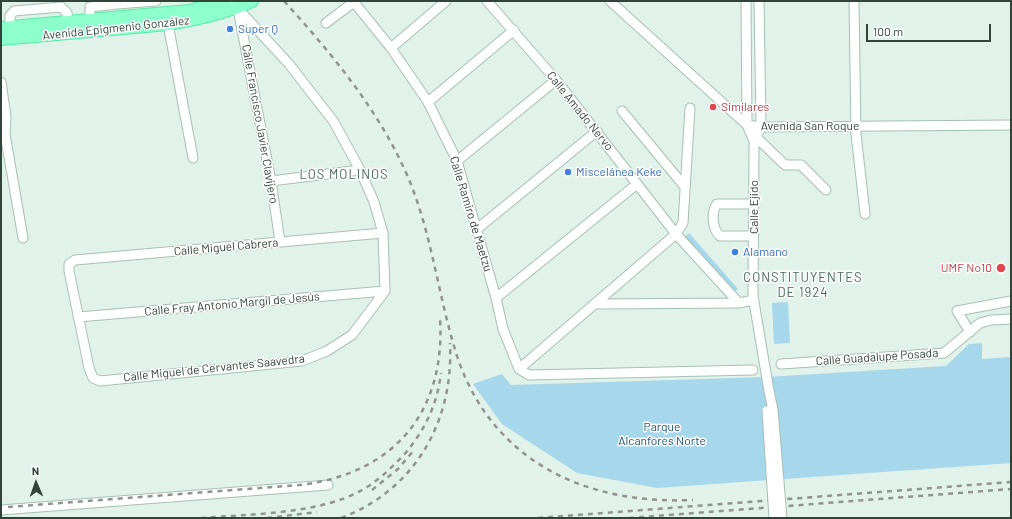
<!DOCTYPE html>
<meta charset="utf-8">
<style>
body{margin:0}
#map{position:relative;width:1012px;height:519px;overflow:hidden;background:#e1f2ea;font-family:Barlow,sans-serif}
canvas{display:block}
.frame{position:absolute;inset:0;border:2px solid #324339;pointer-events:none}
.north{position:absolute;left:16px;top:463px;width:40px;height:40px;-webkit-text-stroke:3px #fff;paint-order:stroke;rotate:358deg;font-size:11px;font-weight:700;line-height:16px;text-align:center;color:#324339}
.north::after{content:'';display:block;margin:auto;width:14px;height:18px;background:#324339;clip-path:polygon(50% 0,100% 100%,50% 72%,0 100%)}
.scale{position:absolute;left:866px;top:24px;width:125px;height:18px;box-sizing:border-box;border:2px solid #324339;border-top:0;padding-left:5px;font-size:12px;line-height:14px;white-space:nowrap;color:#324339;-webkit-text-stroke:3px #fff;paint-order:stroke}
</style>
<div id="map">
<canvas width="1012" height="519"></canvas>
<div class="frame"></div>
<div class="north">N</div>
<div class="scale">100 m</div>
</div>
<script>
const ctx = document.querySelector('canvas').getContext('2d');
ctx.lineJoin = 'round';
function fill(path, color) {
  ctx.fillStyle = color;
  ctx.fill(path, 'evenodd');
}
function stroke(path, color, width, dash) {
  ctx.strokeStyle = color;
  ctx.lineWidth = width;
  ctx.lineCap = dash ? 'butt' : 'round';
  ctx.setLineDash(dash || []);
  ctx.stroke(path);
}
function label(font, color, halo, rows, align = 'center') {
  ctx.font = font + ' Barlow,sans-serif';
  ctx.lineWidth = 3;
  ctx.setLineDash([]);
  ctx.textBaseline = 'middle';
  ctx.strokeStyle = halo;
  ctx.fillStyle = color;
  for (const [text, x, y, turn = 0] of rows) {
    ctx.save();
    ctx.translate(x, y);
    ctx.rotate((+turn || 0) * Math.PI / 180);
    ctx.textAlign = isNaN(turn) ? turn : align;
    if (halo) ctx.strokeText(text, 0, 0);
    ctx.fillText(text, 0, 0);
    ctx.restore();
  }
}
fill(new Path2D(`
 M 689,233 L 738,289 L 733,293 L 683,238 Z
 M 788,302 L 790,343 L 774,344 L 772,303 Z
 M 982,343 L 982,359 L 1011,357 L 1011,463 L 657,488 L 577,473 L 502,424 L 473,384 L 502,374 L 511,385 L 767,377 L 946,366 L 969,344 Z`), '#a6d7ea');
const minor = new Path2D(`
 M 231,1 L 289,64 L 334,122 L 360,170 L 374,202 L 383,233 L 385,291 L 352,335 L 327,351 L 302,361 L 100,381 L 93,378 L 89,368 L 69,271 L 69,264 L 75,260 L 383,233
 M 353,1 L 391,48 L 428,102 L 457,161 L 496,298 L 503,329 L 519,369 L 529,375 L 753,370
 M 487,1 L 556,80 L 676,234 L 739,303
 M 610,1 L 747,125 L 761,127 L 1011,125
 M 746,1 L 747,125 L 754,141
 M 759,1 L 761,127 L 754,141 L 754,147 L 753,296 L 769,391
 M 854,1 L 856,134 L 865,214
 M 117,4 L 156,1
 M 238,9 L 271,181 L 280,242
 M 90,20 L 90,7 L 117,4 L 117,1
 M 326,23 L 354,2
 M 168,24 L 193,158
 M 10,27 L 10,16 L 14,11 L 61,7 L 67,13 L 68,22
 M 391,48 L 446,1
 M 1,82 L 6,117 L 5,134 L 23,238
 M 428,102 L 514,30
 M 622,111 L 685,187
 M 756,137 L 785,165 L 801,165 L 826,190
 M 457,161 L 556,80
 M 271,181 L 360,170
 M 477,229 L 597,131
 M 753,236 L 720,236 C 712,229 711,212 717,204 L 754,204
 M 496,298 L 637,184
 M 595,304 L 739,303 L 754,300
 M 78,317 L 385,291
 M 970,332 L 957,311 L 1011,301
 M 781,364 L 944,353 L 980,323 L 991,320 L 1011,319
 M 519,369 L 676,234 L 683,223 L 690,108
 M 1,510 L 328,485`);
const major = new Path2D(`
 M 1,28 L 189,11 L 225,1
 M 1,39 L 168,24 C 196,19 226,13 252,1`);
stroke(minor, '#a6c0b3', 11);
stroke(major, '#56eba6', 14);
stroke(minor, '#fff', 9);
stroke(major, '#8dffcc', 12);
stroke(new Path2D(`
 M 284,1 C 333,55 382,114 410,182 C 433,239 439,301 458,359 C 494,463 588,505 693,500
 M 372,490 L 398,469 L 415,449
 M 8,507 L 300,485 C 393,474 446,413 440,318
 M 201,518 C 250,514 321,514 362,490 C 378,481 390,469 402,457 C 424,432 437,406 441,373
 M 267,518 L 317,512
 M 341,518 C 415,490 454,421 450,343
 M 538,518 L 1011,482
 M 629,518 L 1011,489`), '#929292', 2.5, [5, 5]);
const minorBridge = new Path2D(`
 M 769,391 L 773,410 L 782,518
 M 767,411 L 774,518`);
stroke(minorBridge, '#a6c0b3', 11, []);
stroke(minorBridge, '#fff', 9);
for (const [x, y, r, color] of [
 [230,29,4,"#3f7fe0"],
 [713,107,4,"#e0444e"],
 [568,172,4,"#3f7fe0"],
 [735,252,4,"#3f7fe0"],
 [1001,268,5,"#e0444e"]
]) {
  const dot = new Path2D();
  dot.arc(x, y, r, 0, 2 * Math.PI);
  ctx.fillStyle = color;
  ctx.fill(dot);
  stroke(dot, '#fff', 1.5);
}
label('12px', '#324339', '#fff', [
 ["Avenida Epigmenio González",116,28,-6],
 ["Calle Amado Nervo",580,111,51],
 ["Calle Francisco Javier Clavijero",260,124,80],
 ["Avenida San Roque",810,126],
 ["Calle Ejido",754,207,-90],
 ["Calle Ramiro de Maetzu",471,214,73],
 ["Calle Miguel Cabrera",226,247,-5],
 ["Calle Fray Antonio Margil de Jesús",232,304,-5],
 ["Calle Guadalupe Posada",877,357,-4],
 ["Calle Miguel de Cervantes Saavedra",214,368,-6]
]);
label('12px', '#366cbe', '#fff', [
 ["Super Q",238,29],
 ["Miscelánea Keke",576,172],
 ["Alamano",743,252]
], 'left');
label('12px', '#be3a42', '#fff', [
 ["Similares",721,107],
 ["UMF No10",992,268,"right"]
], 'left');
label('12px', '#225178', '#fff', [
 ["Parque",662,427],
 ["Alcanfores Norte",662,441]
]);
ctx.letterSpacing = '1px';
label('13px', '#486755', '#fff', [
 ["LOS MOLINOS",344,175],
 ["CONSTITUYENTES",803,278],
 ["DE 1924",803,293]
]);
ctx.letterSpacing = '0px';
</script>
